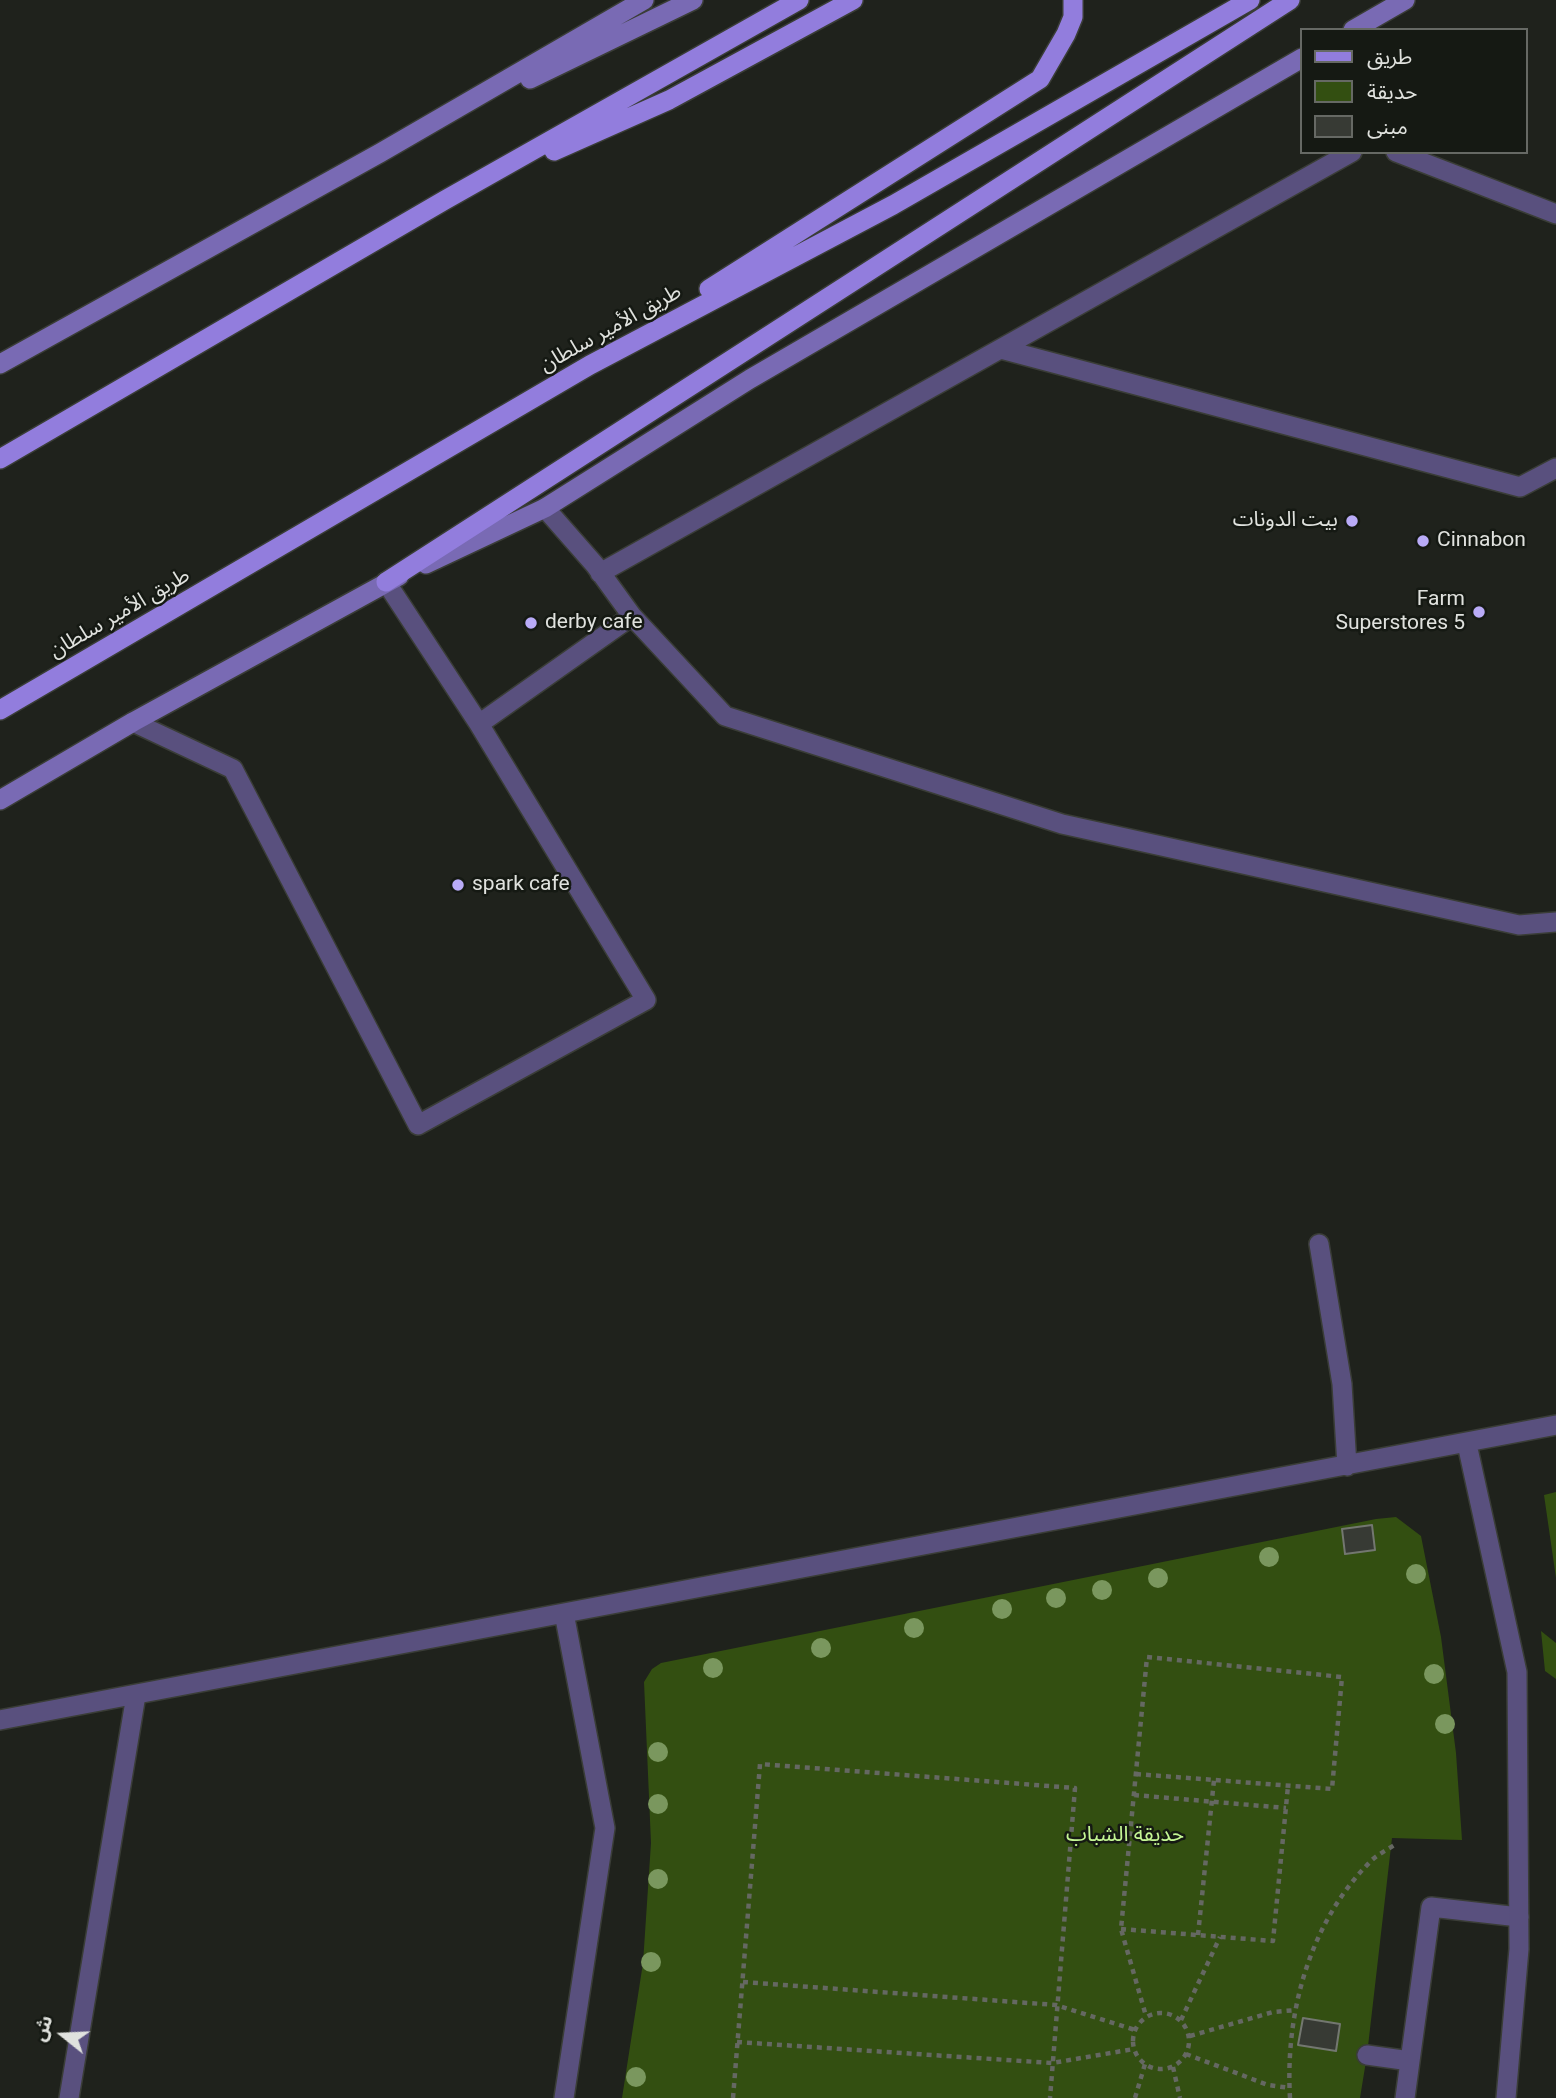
<!DOCTYPE html>
<meta charset="utf-8">
<style>
body{margin:0}
#map{position:relative;width:1556px;height:2098px;overflow:hidden;background:#1f221c;font-family:Roboto,"Noto Sans Arabic",sans-serif}
canvas{display:block}
.legend{position:absolute;left:1300px;top:28px;width:228px;height:126px;box-sizing:border-box;background:#151913;border:2px solid #666964;margin:0;padding:9px 12px;list-style:none;font-size:21px;color:#e0e2de}
.legend li{display:flex;align-items:center;gap:14px;height:35px}
.legend b{width:35px;border:2px solid #666964}
.north{position:absolute;left:28px;top:2000px;width:70px;height:70px;-webkit-text-stroke:5px #151913;paint-order:stroke;rotate:288deg;font-size:19px;font-weight:700;line-height:28px;text-align:center;color:#e0e2de}
.north::after{content:'';display:block;margin:auto;width:24px;height:32px;background:#e0e2de;clip-path:polygon(50% 0,100% 100%,50% 72%,0 100%)}
</style>
<div id="map">
<canvas width="1556" height="2098"></canvas>
<ul class="legend">
<li><b style="height:9px;background:#927ddd"></b>طريق</li>
<li><b style="height:19px;background:#334f11"></b>حديقة</li>
<li><b style="height:19px;background:#373a34"></b>مبنى</li>
</ul>
<div class="north">ش</div>
</div>
<script>
const ctx = document.querySelector('canvas').getContext('2d');
ctx.lineJoin = 'round';
function fill(path, color) {
  ctx.fillStyle = color;
  ctx.fill(path, 'evenodd');
}
function stroke(path, color, width, dash) {
  ctx.strokeStyle = color;
  ctx.lineWidth = width;
  ctx.lineCap = dash ? 'butt' : 'round';
  ctx.setLineDash(dash || []);
  ctx.stroke(path);
}
function label(font, color, halo, rows, align = 'center') {
  ctx.font = font + ' Roboto,"Noto Sans Arabic",sans-serif';
  ctx.lineWidth = 5;
  ctx.setLineDash([]);
  ctx.textBaseline = 'middle';
  ctx.strokeStyle = halo;
  ctx.fillStyle = color;
  for (const [text, x, y, turn = 0] of rows) {
    ctx.save();
    ctx.translate(x, y);
    ctx.rotate((+turn || 0) * Math.PI / 180);
    ctx.textAlign = isNaN(turn) ? turn : align;
    if (halo) ctx.strokeText(text, 0, 0);
    ctx.fillText(text, 0, 0);
    ctx.restore();
  }
}
fill(new Path2D(`
 M 1556,1492 L 1556,1578 L 1544,1495 Z
 M 1396,1517 L 1421,1536 L 1441,1637 L 1456,1753 L 1462,1840 L 1392,1838 L 1367,2055 L 1360,2098 L 622,2098 L 643,1963 L 651,1843 L 644,1682 L 652,1669 L 661,1663 L 1376,1519 Z
 M 1541,1631 L 1556,1643 L 1556,1679 L 1545,1671 Z`), '#334f11');
const building = new Path2D(`
 M 1372,1525 L 1375,1550 L 1345,1554 L 1342,1529 Z
 M 1303,2018 L 1340,2024 L 1336,2051 L 1298,2045 Z`);
fill(building, '#373a34');
stroke(building, '#737770', 2);
const service = new Path2D(`
 M 1367,2055 L 1410,2061
 M 1405,2098 L 1431,1907 L 1519,1917`);
const minor = new Path2D(`
 M 1396,152 L 1556,214
 M 1001,349 L 1520,487 L 1556,468
 M 545,508 L 595,565 L 632,616 L 725,716 L 1062,824 L 1519,925 L 1556,922
 M 600,573 L 1352,152
 M 133,722 L 233,769 L 418,1125 L 646,1000 L 479,724 L 386,582
 M 479,724 L 632,616
 M 1319,1244 L 1342,1384 L 1347,1466
 M 1467,1444 L 1517,1672 L 1519,1949 L 1506,2098
 M 0,1720 L 1556,1425
 M 69,2098 L 136,1695
 M 564,2098 L 605,1828 L 564,1613`);
const secondary = new Path2D(`
 M 1353,30 L 1405,0
 M 530,79 L 693,0
 M 0,364 L 380,153 L 644,0
 M 426,564 L 545,508 L 750,379 L 1302,58
 M 0,800 L 133,722 L 399,576`);
const primary = new Path2D(`
 M 554,151 L 669,100 L 853,0
 M 709,289 L 1040,79 L 1066,34 L 1073,17 L 1073,0
 M 0,459 L 445,200 L 799,0
 M 386,582 L 1290,0
 M 0,710 L 590,365 L 893,205 L 1250,0`);
stroke(service, '#3a3d37', 22);
stroke(minor, '#3a3d37', 22);
stroke(secondary, '#3a3d37', 22);
stroke(primary, '#3a3d37', 22);
stroke(new Path2D(`
 M 1136,1774 L 1332,1789 L 1342,1677 L 1147,1657 L 1121,1929 L 1146,2016
 M 1134,1795 L 1286,1808
 M 1121,1929 L 1273,1941 L 1288,1786
 M 1198,1935 L 1214,1780
 M 743,1982 L 1056,2005 L 1135,2030
 M1133 2041a28 28 0 1 1 56 0a28 28 0 1 1-56 0Z
 M 1181,2020 L 1220,1937
 M 1190,2036 L 1273,2012 L 1296,2010
 M 737,2042 L 1052,2063 L 1134,2049
 M 1186,2054 L 1268,2085 L 1290,2088
 M 1173,2067 L 1180,2098
 M 733,2098 L 760,1764 L 1075,1788 L 1050,2098
 M 1135,2098 L 1145,2064
 M 1290,2098 C 1285,2014 1309,1924 1369,1863 C 1376,1855 1387,1850 1396,1844`), '#656862', 4.5, [5, 5]);
stroke(service, '#59507e', 19);
stroke(minor, '#59507e', 19);
stroke(secondary, '#796ab4', 19);
stroke(primary, '#927ddd', 19);
ctx.fillStyle = '#7a975e';
for (const [x, y] of [
 [1269,1557],
 [1416,1574],
 [1158,1578],
 [1102,1590],
 [1056,1598],
 [1002,1609],
 [914,1628],
 [821,1648],
 [713,1668],
 [1434,1674],
 [1445,1724],
 [658,1752],
 [658,1804],
 [658,1879],
 [651,1962],
 [636,2077]
]) {
  ctx.beginPath();
  ctx.arc(x, y, 10, 0, 2 * Math.PI);
  ctx.fill();
}
for (const [x, y, r, color] of [
 [1352,521,7,"#b9abf7"],
 [1423,541,7,"#b9abf7"],
 [1479,612,7,"#b9abf7"],
 [531,623,7,"#b9abf7"],
 [458,885,7,"#b9abf7"]
]) {
  const dot = new Path2D();
  dot.arc(x, y, r, 0, 2 * Math.PI);
  ctx.fillStyle = color;
  ctx.fill(dot);
  stroke(dot, '#151913', 2.5);
}
label('21px', '#e0e2de', '#151913', [
 ["طريق الأمير سلطان",611,329,-29],
 ["طريق الأمير سلطان",120,614,-30]
]);
label('21px', '#e0e2de', '#151913', [
 ["بيت الدونات",1338,521,"right"],
 ["Cinnabon",1437,541],
 ["Farm",1465,600,"right"],
 ["Superstores 5",1465,624,"right"],
 ["derby cafe",545,623],
 ["spark cafe",472,885]
], 'left');
label('21px', '#c4f694', '#151913', [
 ["حديقة الشباب",1125,1836]
]);
</script>
